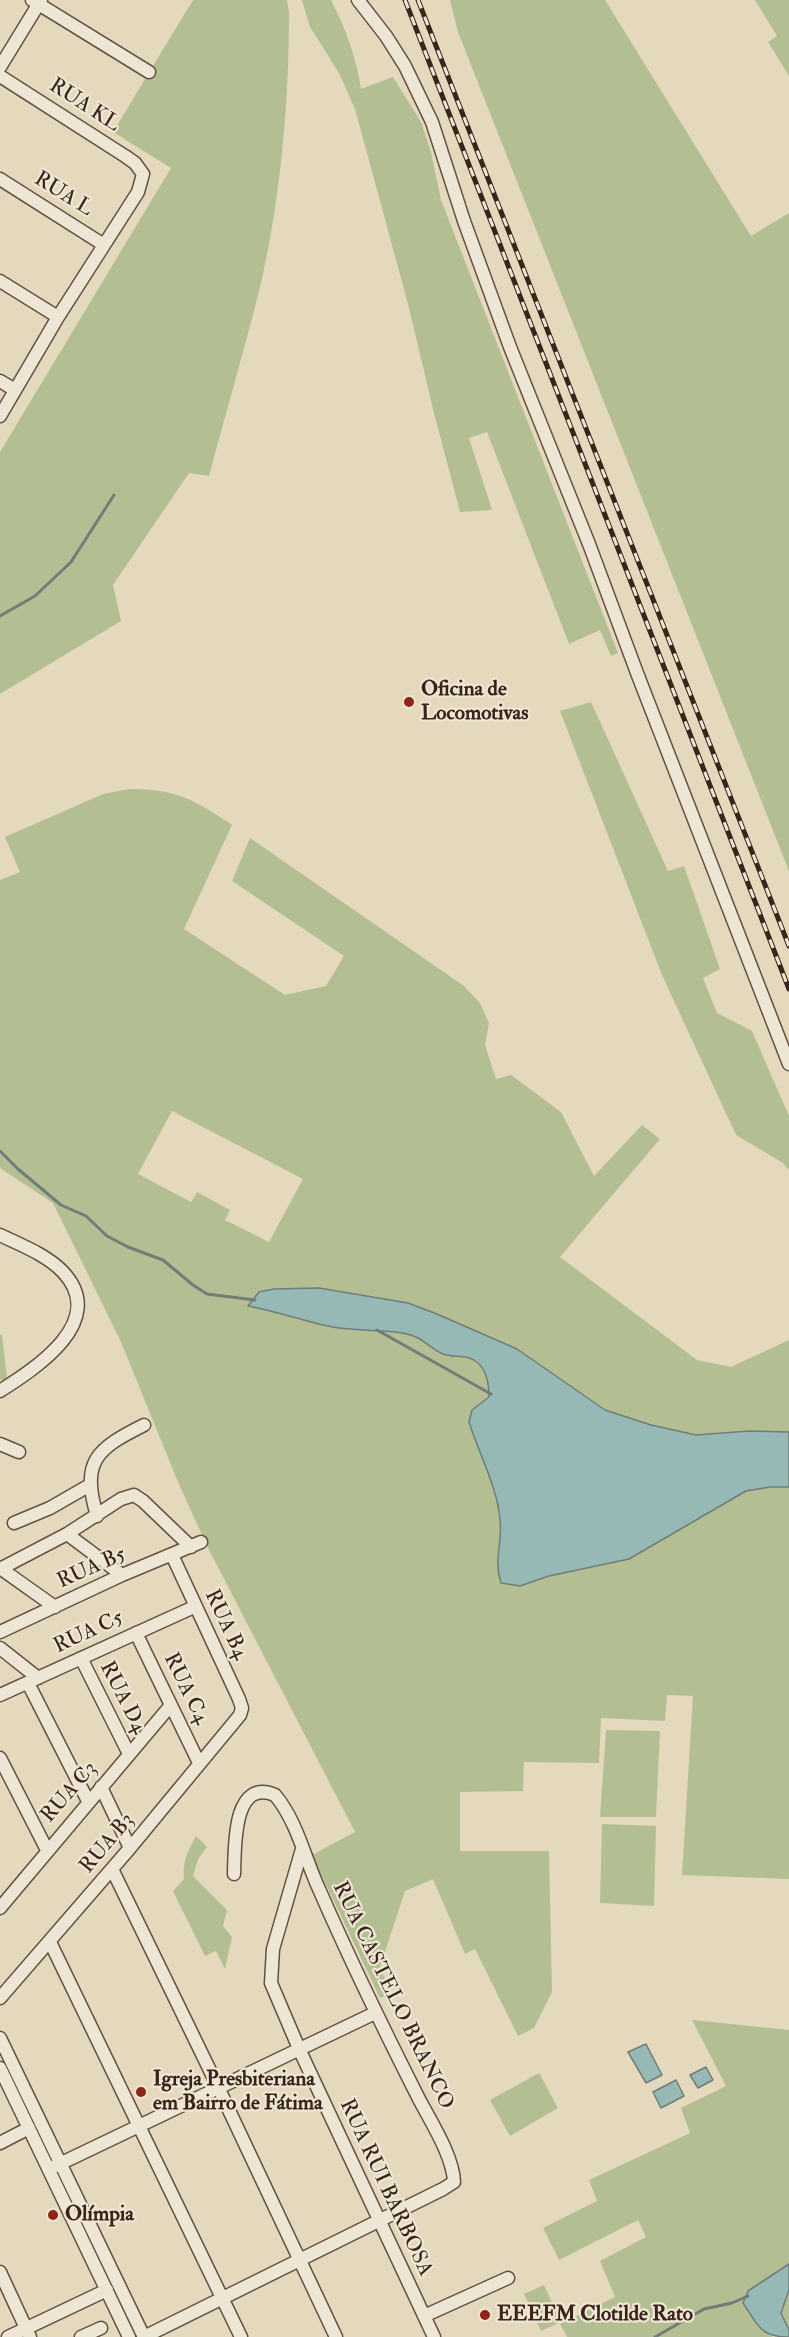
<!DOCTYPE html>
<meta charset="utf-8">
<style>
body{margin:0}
canvas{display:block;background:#e5d9bd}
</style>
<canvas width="789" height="2337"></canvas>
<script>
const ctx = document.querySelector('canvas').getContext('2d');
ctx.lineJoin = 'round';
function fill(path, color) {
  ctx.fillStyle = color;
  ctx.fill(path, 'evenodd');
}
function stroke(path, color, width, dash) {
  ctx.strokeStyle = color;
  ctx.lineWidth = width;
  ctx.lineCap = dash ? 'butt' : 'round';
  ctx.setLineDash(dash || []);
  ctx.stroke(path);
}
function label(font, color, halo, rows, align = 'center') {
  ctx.font = font + ' "IM FELL Double Pica",serif';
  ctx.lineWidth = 4.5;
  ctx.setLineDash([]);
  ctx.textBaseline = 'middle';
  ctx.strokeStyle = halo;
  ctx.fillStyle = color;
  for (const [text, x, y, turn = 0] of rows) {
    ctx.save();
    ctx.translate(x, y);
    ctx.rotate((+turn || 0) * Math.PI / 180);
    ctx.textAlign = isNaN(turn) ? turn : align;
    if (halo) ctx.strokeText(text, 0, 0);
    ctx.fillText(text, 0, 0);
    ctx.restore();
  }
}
fill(new Path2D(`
 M 193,0 L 287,0 L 289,12 C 289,103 281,194 261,283 C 245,348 226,412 209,476 L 189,473 L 113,585 L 121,621 L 0,694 L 0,452 L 171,168 L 113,132 Z
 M 302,0 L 331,0 C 346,29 356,57 361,89 L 393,77 L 421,122 L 431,152 L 441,200 L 618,653 L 611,656 L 600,630 L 569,644 L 487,432 L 469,438 L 492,510 L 460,512 L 433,409 L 408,304 L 355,109 L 339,73 L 310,27 Z
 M 450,0 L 605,0 L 751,236 L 789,213 L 789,871 L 458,32 Z
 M 755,0 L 789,0 L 789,76 L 768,42 L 777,36 Z
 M 591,702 L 668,871 L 684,866 L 720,969 L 703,978 L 717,1013 L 752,1031 L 789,1116 L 789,1170 L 783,1163 L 736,1135 L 662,975 L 560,711 Z
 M 129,789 C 175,789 194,799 232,825 L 184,929 L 285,995 L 326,986 L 344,956 L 232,881 L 250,838 L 464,986 L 480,1003 L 489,1023 L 485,1045 L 496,1079 L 511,1075 L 561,1112 L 594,1176 L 642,1125 L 660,1139 L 560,1257 L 697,1360 L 731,1367 L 789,1340 L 789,1432 L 749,1431 L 696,1435 L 651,1425 L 605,1410 L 517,1349 L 408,1303 L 319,1288 L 274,1289 L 259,1292 L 249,1306 C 277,1312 305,1322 333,1327 C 357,1332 396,1328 416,1337 C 425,1341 433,1350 443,1354 C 454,1358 469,1354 478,1363 C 487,1371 489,1386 489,1397 L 472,1410 L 469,1422 C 482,1464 511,1511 497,1555 L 520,1586 L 549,1576 L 629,1559 L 746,1491 L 770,1487 L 789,1487 L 789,1879 L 682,1875 L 693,1696 L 667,1695 L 665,1721 L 601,1718 L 599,1763 L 524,1762 L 523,1791 L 460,1792 L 460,1851 L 549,1851 L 552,1992 L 534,2028 L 518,2036 L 475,1949 L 465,1954 L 433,1879 L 405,1891 L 380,1967 L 391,1993 L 380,1998 L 312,1855 L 355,1832 L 207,1546 L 178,1482 L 121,1342 L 53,1203 L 0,1168 L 0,880 L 20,872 L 5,837 L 103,794 ZM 172,1111 L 303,1179 L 269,1242 L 225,1220 L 230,1210 L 197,1192 L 191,1202 L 138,1174 Z
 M 0,1335 L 2,1335 L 7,1379 L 0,1380 Z
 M 606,1730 L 660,1731 L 656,1817 L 600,1817 Z
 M 602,1824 L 656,1826 L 654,1906 L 600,1903 Z
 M 196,1836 L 207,1847 L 198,1859 L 193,1876 L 227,1910 L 223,1926 L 232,1937 L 225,1969 L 216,1951 L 205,1956 L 173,1891 L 184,1879 C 182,1862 188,1851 196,1836 Z
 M 692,2020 L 789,2030 L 789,2264 L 748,2291 L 762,2330 L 773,2337 L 567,2337 L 560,2324 L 615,2297 L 600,2261 L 646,2237 L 638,2220 L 559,2260 L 543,2228 L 597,2201 L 589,2180 L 690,2133 L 681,2108 L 726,2086 Z
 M 539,2073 L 558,2108 L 510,2136 L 490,2100 Z
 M 544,2285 L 561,2322 L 541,2331 L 524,2294 Z
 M 789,2290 L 789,2330 L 781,2313 Z`), '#b3bf92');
const water = new Path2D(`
 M 319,1288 L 408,1303 L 437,1314 L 517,1349 L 605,1410 L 651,1425 L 696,1435 L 749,1431 L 789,1432 L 789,1487 L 770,1487 L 746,1491 L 629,1559 L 549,1576 L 520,1586 L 501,1583 C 493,1559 503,1543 500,1519 C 497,1486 479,1454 469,1422 L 472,1410 L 489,1397 C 489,1386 487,1371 478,1363 C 469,1354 454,1358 443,1354 C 433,1350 425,1341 416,1337 C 394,1328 358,1332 333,1327 C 305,1322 277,1311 248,1306 L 259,1292 L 274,1289 Z
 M 646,2044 L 662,2075 L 646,2083 L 628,2052 Z
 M 706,2067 L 713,2080 L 698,2088 L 690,2075 Z
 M 676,2080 L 684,2096 L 661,2108 L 653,2092 Z
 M 789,2264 L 789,2290 L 781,2313 L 789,2330 L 789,2337 C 760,2337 758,2325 743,2303 L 748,2291 Z`);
fill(water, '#96b9b6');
stroke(water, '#717d78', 1.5);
stroke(new Path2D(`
 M 0,616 L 35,596 L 71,562 L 114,495
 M 0,1151 L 18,1169 L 61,1205 L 86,1216 L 107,1236 L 128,1247 L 163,1260 L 193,1285 L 207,1294 L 255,1300
 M 377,1330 L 491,1394
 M 655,2337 L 704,2309 L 732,2303 L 748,2296`), '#717d78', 3);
const minor = new Path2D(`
 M 32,0 L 149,72
 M 358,0 L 386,36 L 405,66 L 432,122 L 464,221 L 510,347 L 589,544 L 637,673 L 789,1064
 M 0,67 L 41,0
 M 0,76 L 125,156 L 135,163 L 143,174 L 138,192 L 58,317 L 0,416
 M 0,179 L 104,245
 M 0,281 L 58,317
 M 0,381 L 15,390
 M 0,1235 C 21,1245 47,1255 63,1272 C 109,1321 36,1368 0,1391
 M 0,1444 L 19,1452
 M 97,1516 C 81,1461 96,1449 144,1425
 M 14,1523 L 50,1508 L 90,1485
 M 67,1534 L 122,1575
 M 0,1568 L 55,1607
 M 0,1569 L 67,1534 L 121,1499 L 134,1495 L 143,1501 L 191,1547
 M 0,1632 L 122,1575 L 201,1542
 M 136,1633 L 199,1763
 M 0,1648 L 38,1678
 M 81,1658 L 129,1754
 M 28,1683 L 88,1801
 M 0,1695 L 194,1607
 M 0,1758 L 47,1850
 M 101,1787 L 130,1848
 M 302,1849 L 273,1949 L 271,1983 L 300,2051 L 434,2337
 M 112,1869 L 219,2089 L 336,2337
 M 0,1908 L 171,1705
 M 50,1942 L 241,2337
 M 0,1998 L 130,1848 L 240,1715 L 242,1708 L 239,1699 L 172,1555
 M 0,2038 L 144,2337
 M 0,2068 L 129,2337
 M 0,2143 L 29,2128
 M 49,2169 L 375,2013
 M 0,2272 L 30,2337
 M 424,2316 L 508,2278
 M 8,2337 L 107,2290
 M 81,2337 L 101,2328
 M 144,2337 L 443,2189 L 454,2182 C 453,2156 431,2122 419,2099 C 384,2030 350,1960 319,1889 C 305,1859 297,1821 275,1795 C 232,1777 235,1849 234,1874`);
stroke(minor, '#655143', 15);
stroke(minor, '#eee6d4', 12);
const rail = new Path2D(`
 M 405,0 L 789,989
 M 418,0 L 789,946`);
stroke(rail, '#3a241a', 5);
stroke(rail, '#eee6d4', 3, [9]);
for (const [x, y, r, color] of [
 [409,702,6,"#8f2418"],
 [141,2092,6,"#8f2418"],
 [53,2215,6,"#8f2418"],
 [485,2315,6,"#8f2418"]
]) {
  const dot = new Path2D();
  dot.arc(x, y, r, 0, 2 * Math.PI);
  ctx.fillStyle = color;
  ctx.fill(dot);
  stroke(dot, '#eee6d4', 2);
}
label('21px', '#3a241a', '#eee6d4', [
 ["RUA KL",84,106,33],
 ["RUA L",63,195,32],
 ["RUA B5",92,1569,-24],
 ["RUA B4",225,1625,65],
 ["RUA C5",89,1633,-25],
 ["RUA C4",185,1689,64],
 ["RUA D4",122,1698,63],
 ["RUA C3",70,1793,-49],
 ["RUA B3",108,1844,-50],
 ["RUA CASTELO BRANCO",392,1996,64],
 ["RUA RUI BARBOSA",385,2188,65]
]);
label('bold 21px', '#3a241a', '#eee6d4', [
 ["Oficina de",421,690],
 ["Locomotivas",421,714],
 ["Igreja Presbiteriana",153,2080],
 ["em Bairro de Fátima",153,2104],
 ["Olímpia",65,2215],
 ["EEEFM Clotilde Rato",497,2315]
], 'left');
</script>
